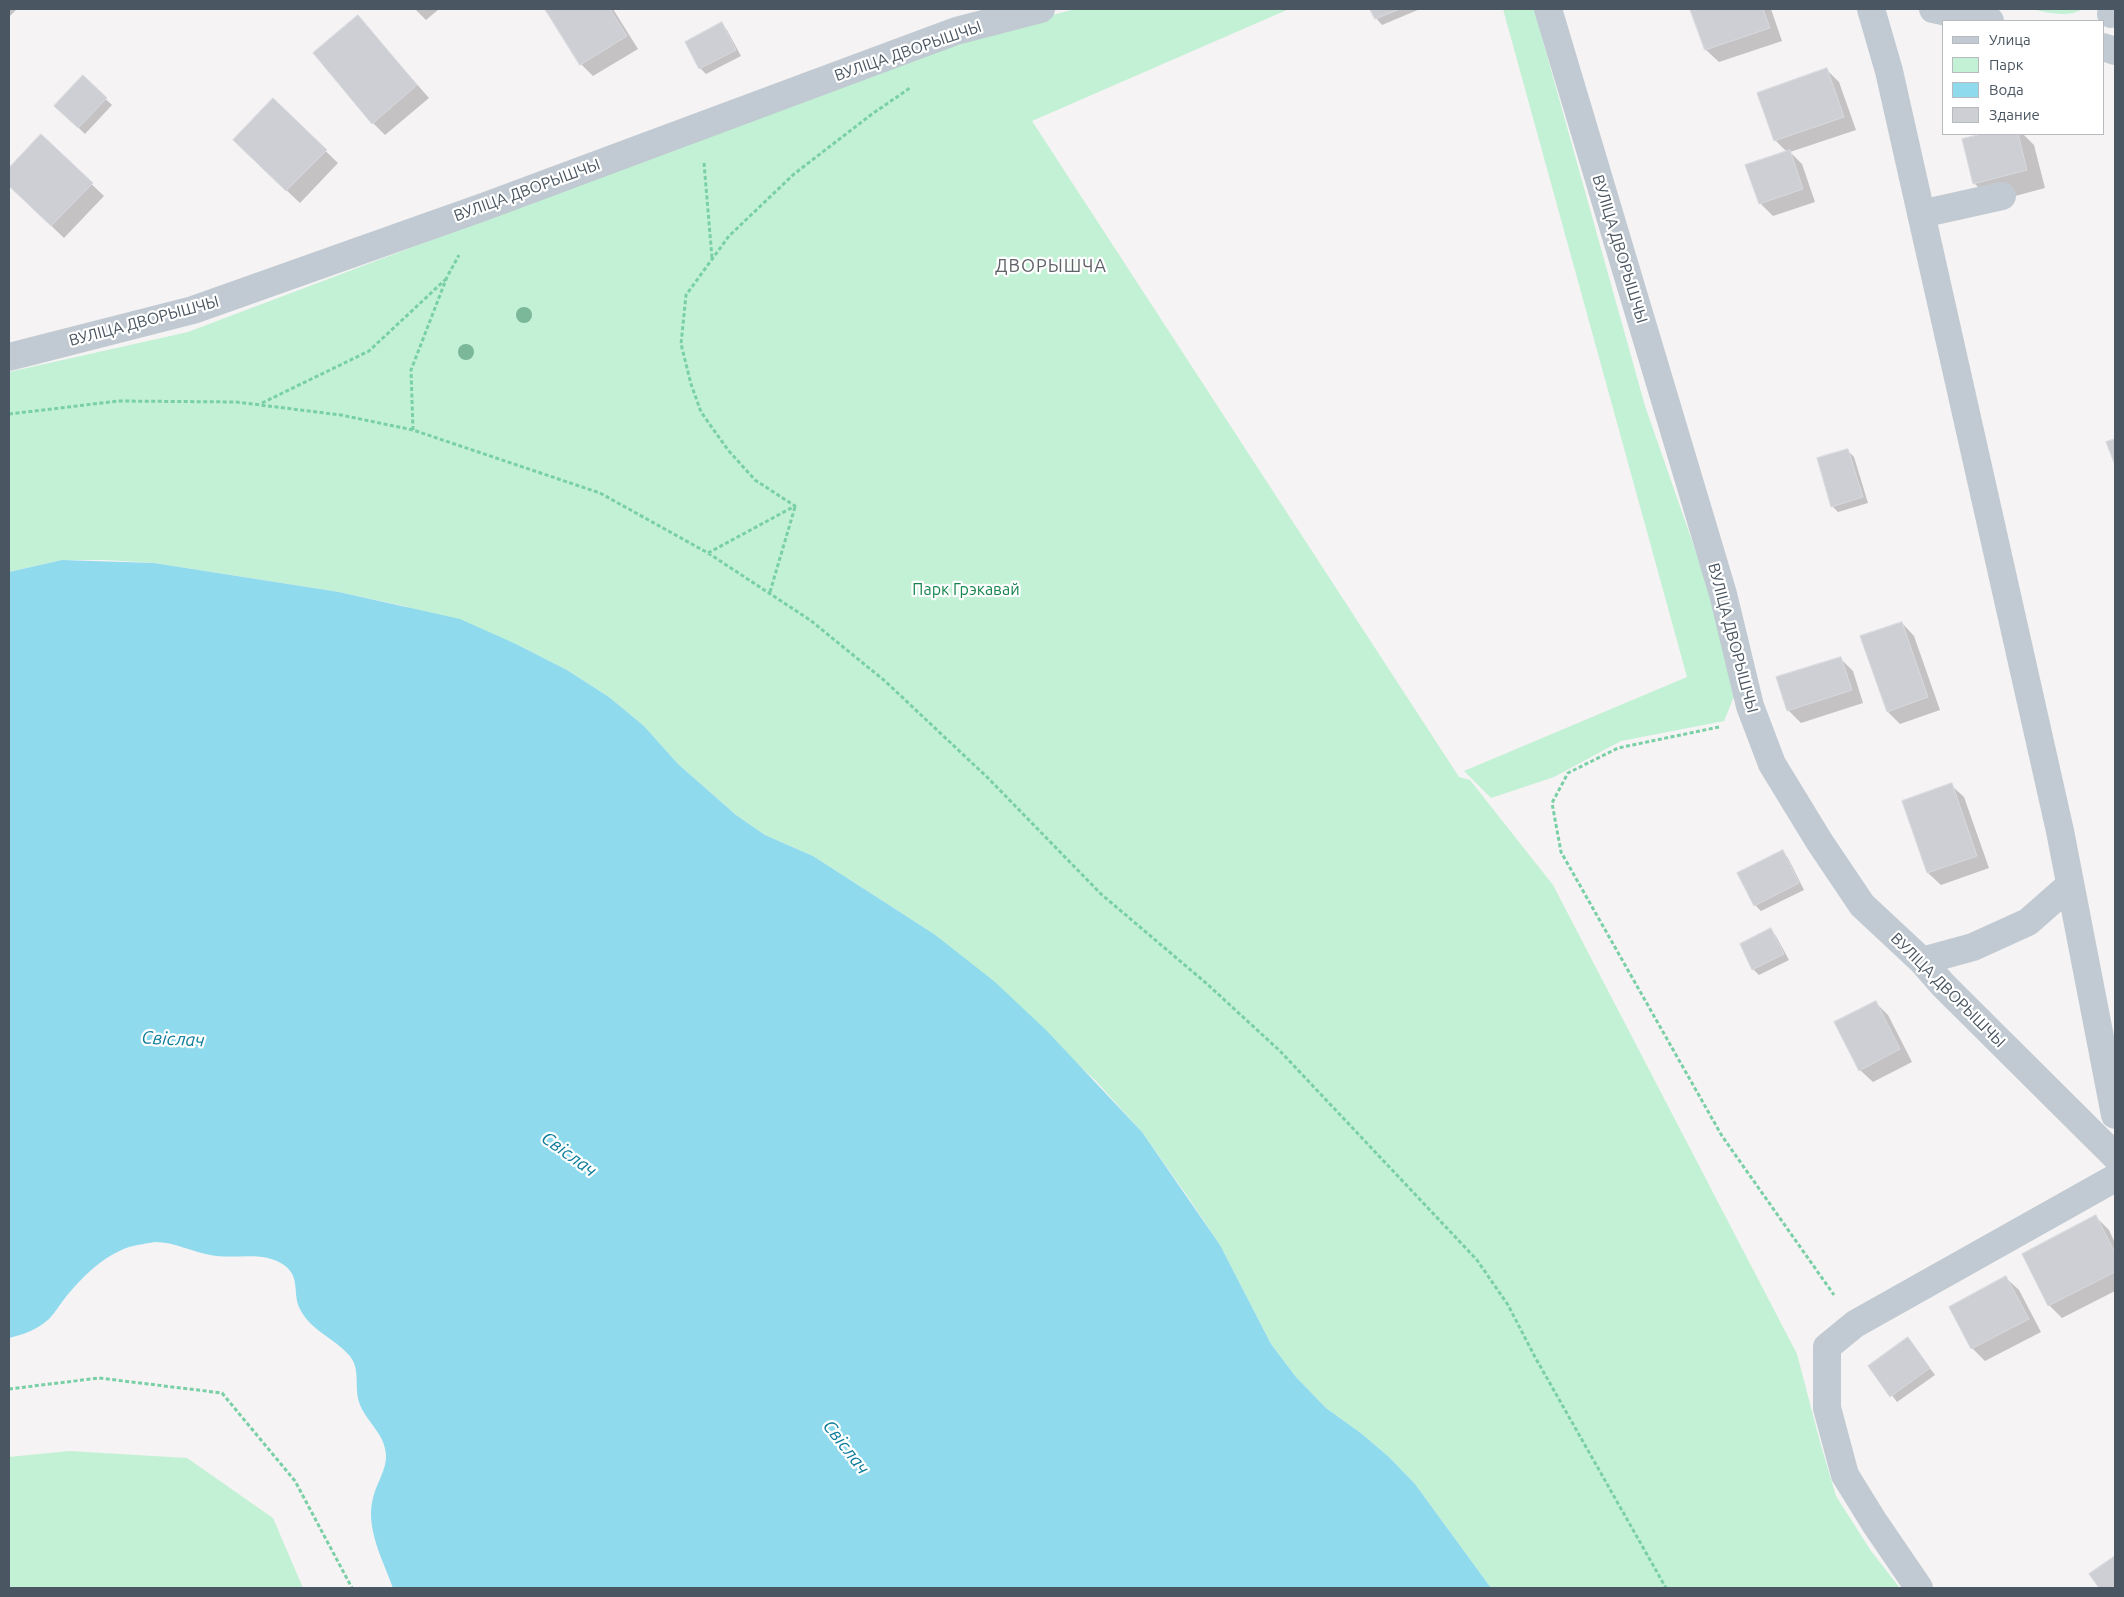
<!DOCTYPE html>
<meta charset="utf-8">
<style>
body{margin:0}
#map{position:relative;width:2124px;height:1597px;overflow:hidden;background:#f5f3f3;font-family:Ubuntu,sans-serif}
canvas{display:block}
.frame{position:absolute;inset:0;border:10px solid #4a5661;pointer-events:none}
.legend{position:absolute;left:1942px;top:20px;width:162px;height:115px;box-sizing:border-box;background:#fff;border:1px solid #b7bbc0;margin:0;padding:6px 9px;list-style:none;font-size:15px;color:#4a5661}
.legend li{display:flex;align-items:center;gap:10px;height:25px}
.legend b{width:25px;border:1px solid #b7bbc0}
</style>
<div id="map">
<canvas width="2124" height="1597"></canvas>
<div class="frame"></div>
<ul class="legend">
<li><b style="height:6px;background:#c1cad2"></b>Улица</li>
<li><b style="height:14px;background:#c3f1d5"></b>Парк</li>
<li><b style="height:14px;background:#90daee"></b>Вода</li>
<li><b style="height:14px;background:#cdcfd5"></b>Здание</li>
</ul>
</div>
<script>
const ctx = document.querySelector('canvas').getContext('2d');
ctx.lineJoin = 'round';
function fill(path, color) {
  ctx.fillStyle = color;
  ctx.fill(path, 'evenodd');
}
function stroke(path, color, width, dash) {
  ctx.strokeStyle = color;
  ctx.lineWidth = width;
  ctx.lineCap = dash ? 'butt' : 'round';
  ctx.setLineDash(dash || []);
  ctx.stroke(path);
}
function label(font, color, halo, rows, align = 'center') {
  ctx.font = font + ' Ubuntu,sans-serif';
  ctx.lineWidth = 4.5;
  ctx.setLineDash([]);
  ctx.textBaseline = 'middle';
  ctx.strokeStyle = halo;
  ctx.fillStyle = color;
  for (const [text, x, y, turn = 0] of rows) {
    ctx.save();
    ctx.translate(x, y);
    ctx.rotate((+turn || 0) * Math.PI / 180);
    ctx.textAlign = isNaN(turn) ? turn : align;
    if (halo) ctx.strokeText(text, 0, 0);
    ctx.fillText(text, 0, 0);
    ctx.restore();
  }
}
fill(new Path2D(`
 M 1075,9 L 1289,9 L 1032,121 L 1459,777 L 1470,780 L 1553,885 L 1797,1354 L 1820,1442 L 1836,1496 L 1871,1551 L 1900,1588 L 1491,1588 L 1415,1484 L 1389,1457 L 1362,1434 L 1326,1408 L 1296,1377 L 1271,1344 L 1220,1245 L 1188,1197 L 1142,1132 L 1095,1080 L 934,934 L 813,856 L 765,835 L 736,815 L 678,764 L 644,726 L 609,697 L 567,670 L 516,644 L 404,606 L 339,592 L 154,563 L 105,560 L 62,560 L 9,572 L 9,372 L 188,332 L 960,40 Z
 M 1503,9 L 1534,9 L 1645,406 L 1706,581 L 1735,694 L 1724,721 L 1621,741 L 1554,777 L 1491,798 L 1464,771 L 1687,677 Z
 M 2032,9 L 2083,9 C 2067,18 2049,13 2032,9 Z
 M 69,1451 L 187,1458 L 273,1518 L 303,1588 L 9,1588 L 9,1457 Z`), '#c3f1d5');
fill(new Path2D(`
 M 62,560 L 154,563 L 339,592 L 460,619 L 516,644 L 567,670 L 609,697 L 644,726 L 678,764 L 736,815 L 765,835 L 813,856 L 934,934 L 995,982 L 1046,1030 L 1142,1132 L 1220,1245 L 1271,1344 L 1296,1377 L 1326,1408 L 1362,1434 L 1389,1457 L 1415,1484 L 1491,1588 L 393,1588 C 383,1560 365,1528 373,1498 C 376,1484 387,1469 386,1455 C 385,1433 365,1421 359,1402 C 354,1385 361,1369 349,1355 C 334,1338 310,1330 300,1309 C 292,1294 301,1277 284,1265 C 263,1250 234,1260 210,1255 C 193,1252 174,1242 155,1242 C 148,1243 137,1245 129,1247 C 103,1256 82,1277 65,1298 C 60,1304 55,1313 49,1319 C 37,1330 24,1334 9,1338 L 9,572 Z`), '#90daee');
fill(new Path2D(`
 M 9,9 L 17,9 L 9,17 Z
 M 415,9 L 439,9 L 426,20 Z
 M 547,9 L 613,9 L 638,49 L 593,76 L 581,64 Z
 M 1372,9 L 1420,9 L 1382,25 L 1376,18 Z
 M 1692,9 L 1771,9 L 1782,41 L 1719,62 L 1706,50 Z
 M 358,17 L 429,98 L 385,135 L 373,123 Z
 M 721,24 L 727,30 L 741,56 L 706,74 L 700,68 Z
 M 1827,70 L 1839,82 L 1856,130 L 1790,152 L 1802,164 L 1815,202 L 1773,216 L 1760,203 L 1787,152 L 1775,140 Z
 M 83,77 L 112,105 L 85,134 L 56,106 Z
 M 273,100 L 338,163 L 300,203 L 247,153 Z
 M 1987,134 L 2023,134 L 2034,145 L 2045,188 L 1993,202 L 1974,183 L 1963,140 Z
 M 41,136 L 104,196 L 64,238 L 9,185 L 9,170 Z
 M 1848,451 L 1854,457 L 1868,503 L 1838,512 L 1832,506 Z
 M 1902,623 L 1914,636 L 1940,710 L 1900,724 L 1888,712 Z
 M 1840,658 L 1853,671 L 1863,703 L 1801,723 L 1788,710 Z
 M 1951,785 L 1964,797 L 1989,868 L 1941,885 L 1928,873 Z
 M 1782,851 L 1788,858 L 1804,890 L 1761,911 L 1755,905 L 1739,873 Z
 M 1770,930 L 1776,936 L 1789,960 L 1759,975 L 1753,969 Z
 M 1876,1003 L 1888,1015 L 1912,1062 L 1873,1082 L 1860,1070 Z
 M 2096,1217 L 2109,1230 L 2115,1243 L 2115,1291 L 2062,1318 L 2049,1305 L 2024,1254 Z
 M 2006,1278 L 2019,1290 L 2041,1332 L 1985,1361 L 1972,1348 L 1950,1308 Z
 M 1908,1339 L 1935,1375 L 1897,1402 L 1870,1366 Z`), '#0003');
const building = new Path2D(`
 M 545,9 L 610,9 L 627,36 L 580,65 Z
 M 1370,9 L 1400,9 L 1375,19 Z
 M 1690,9 L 1763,9 L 1770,28 L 1705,50 Z
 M 358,15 L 417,85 L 372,124 L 313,53 Z
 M 722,22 L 736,50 L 699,69 L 685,42 Z
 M 1827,68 L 1844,117 L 1774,141 L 1757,93 Z
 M 83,75 L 107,98 L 78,128 L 54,106 Z
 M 273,98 L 327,150 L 286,191 L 233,140 Z
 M 41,134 L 93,183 L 51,226 L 9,186 L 9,168 Z
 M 1982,134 L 2018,134 L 2027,170 L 1973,184 L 1962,139 Z
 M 1790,150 L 1803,189 L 1759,204 L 1745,165 Z
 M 2115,439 L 2115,465 L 2106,442 Z
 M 1848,449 L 1863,497 L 1831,507 L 1817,458 Z
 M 1902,622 L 1928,697 L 1887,712 L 1860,636 Z
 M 1841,657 L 1852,690 L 1787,711 L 1776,677 Z
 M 1952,783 L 1977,856 L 1927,873 L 1902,801 Z
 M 1783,850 L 1799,883 L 1754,906 L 1737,873 Z
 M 1771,928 L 1784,954 L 1752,970 L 1740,944 Z
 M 1876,1001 L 1900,1049 L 1859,1071 L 1834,1022 Z
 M 2096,1215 L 2115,1253 L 2115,1272 L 2048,1306 L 2022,1254 Z
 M 2006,1276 L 2029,1319 L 1971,1349 L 1949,1307 Z
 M 1908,1337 L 1930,1368 L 1890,1397 L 1868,1366 Z
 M 2115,1556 L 2115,1588 L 2099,1588 L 2089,1574 Z`);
fill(building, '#cdcfd5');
stroke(building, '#d7d9de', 1);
stroke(new Path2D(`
 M 704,163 L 712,258
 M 262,403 L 369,351 L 447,278
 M 9,414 L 119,401 L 236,402 L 341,415 L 413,430 L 600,493 L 708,553 L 810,620 L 885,681 L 988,778 L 1101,894 L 1206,983 L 1280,1051 L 1477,1260 L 1508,1305 L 1535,1357 L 1666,1588
 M 413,430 L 411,370 L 447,277 L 459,255
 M 708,553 L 795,506 L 755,480 L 728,450 L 701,412 L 691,384 L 681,344 L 686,295 L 729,236 L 794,174 L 872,114 L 910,88
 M 770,592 L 795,507
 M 1719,727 L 1618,748 L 1568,773 L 1552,803 L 1561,852 L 1722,1136 L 1834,1295
 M 9,1389 L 99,1378 L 222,1393 L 295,1481 L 352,1588`), '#7ad0a6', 3, [4, 2.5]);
stroke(new Path2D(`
 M 1548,9 L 1723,594 L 1750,706 L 1772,764 L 1819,841 L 1862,905 L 1922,961 L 1943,985 L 2115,1156
 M 1871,9 L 1889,71 L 2060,831 L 2115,1115
 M 1933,9 L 1990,21
 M 2111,14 L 2115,13
 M 2103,47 L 2115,51
 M 1921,214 L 2002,196
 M 9,357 L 193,310 L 486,206 L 956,31 L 1041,9
 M 1922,961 L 1973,947 L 2028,922 L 2070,885
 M 1919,1588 L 1874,1522 L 1845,1475 L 1827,1408 L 1827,1347 L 1855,1324 L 2115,1178`), '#c1cad2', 28);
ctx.fillStyle = '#7bb799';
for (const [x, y] of [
 [524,315],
 [466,352]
]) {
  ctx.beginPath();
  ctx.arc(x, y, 8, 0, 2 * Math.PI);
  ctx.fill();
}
label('16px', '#4a5661', '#fff', [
 ["ВУЛІЦА ДВОРЫШЧЫ",908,51,-19],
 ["ВУЛІЦА ДВОРЫШЧЫ",527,190,-20],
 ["ВУЛІЦА ДВОРЫШЧЫ",1620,249,73],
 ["ВУЛІЦА ДВОРЫШЧЫ",144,321,-15],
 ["ВУЛІЦА ДВОРЫШЧЫ",1733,638,75],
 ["ВУЛІЦА ДВОРЫШЧЫ",1948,990,45]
]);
label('16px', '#17864f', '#fff', [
 ["Парк Грэкавай",966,590]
]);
ctx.letterSpacing = '1px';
label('18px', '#5f6368', '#fff', [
 ["ДВОРЫШЧА",1051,266]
]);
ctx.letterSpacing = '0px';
label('italic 18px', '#0c7c9b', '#fff', [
 ["Свіслач",173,1039,3],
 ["Свіслач",569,1154,36],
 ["Свіслач",846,1447,52]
]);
</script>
